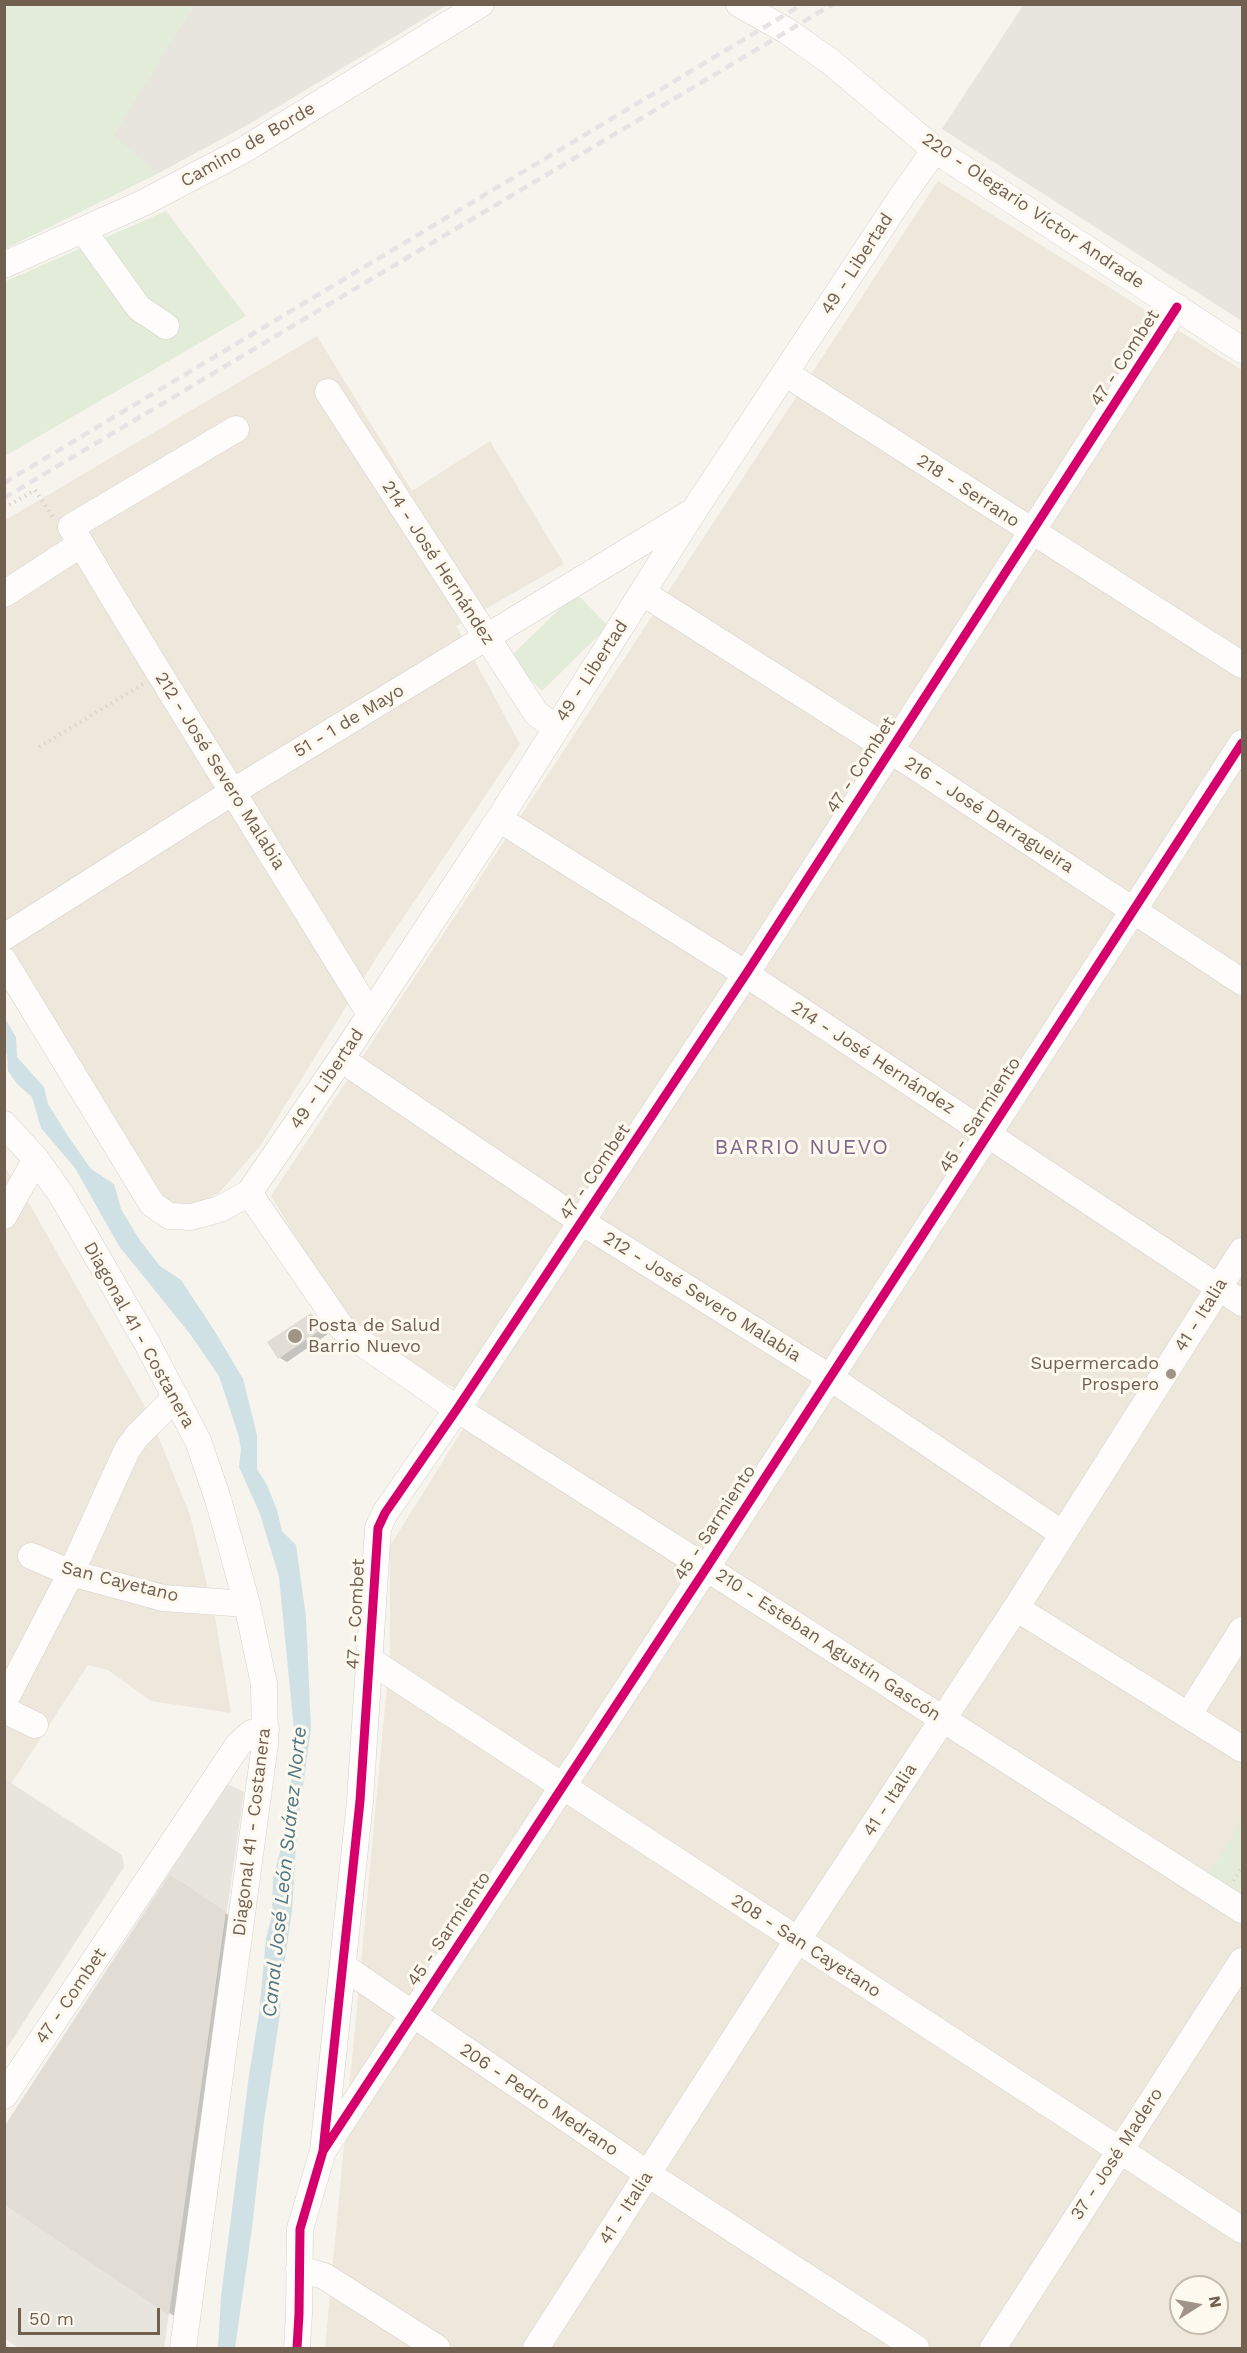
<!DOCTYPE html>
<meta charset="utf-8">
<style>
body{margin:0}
#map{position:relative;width:1247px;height:2353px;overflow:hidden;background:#f6f4ed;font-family:"Work Sans",sans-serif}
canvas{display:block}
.frame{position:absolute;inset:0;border:6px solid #715f50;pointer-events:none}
.north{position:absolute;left:1169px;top:2275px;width:60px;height:60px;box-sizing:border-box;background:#fdf9ef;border:2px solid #c5bbaf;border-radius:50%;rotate:79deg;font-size:16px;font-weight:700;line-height:24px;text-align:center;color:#715f50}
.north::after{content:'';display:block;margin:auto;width:21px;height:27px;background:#a09387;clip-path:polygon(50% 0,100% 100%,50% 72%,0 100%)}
.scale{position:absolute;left:18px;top:2308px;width:142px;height:27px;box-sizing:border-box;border:3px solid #715f50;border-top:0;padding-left:8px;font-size:18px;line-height:21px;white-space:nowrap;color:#715f50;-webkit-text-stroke:4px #fdf9ef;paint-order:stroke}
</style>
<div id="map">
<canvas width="1247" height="2353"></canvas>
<div class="frame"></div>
<div class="north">N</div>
<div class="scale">50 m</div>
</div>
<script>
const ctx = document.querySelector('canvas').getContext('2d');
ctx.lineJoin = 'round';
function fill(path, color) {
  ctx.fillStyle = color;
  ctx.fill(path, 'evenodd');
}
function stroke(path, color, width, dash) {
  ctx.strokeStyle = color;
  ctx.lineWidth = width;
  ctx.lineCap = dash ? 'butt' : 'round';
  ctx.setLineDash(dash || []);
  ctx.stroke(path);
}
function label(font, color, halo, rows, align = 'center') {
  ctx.font = font + ' "Work Sans",sans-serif';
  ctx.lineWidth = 6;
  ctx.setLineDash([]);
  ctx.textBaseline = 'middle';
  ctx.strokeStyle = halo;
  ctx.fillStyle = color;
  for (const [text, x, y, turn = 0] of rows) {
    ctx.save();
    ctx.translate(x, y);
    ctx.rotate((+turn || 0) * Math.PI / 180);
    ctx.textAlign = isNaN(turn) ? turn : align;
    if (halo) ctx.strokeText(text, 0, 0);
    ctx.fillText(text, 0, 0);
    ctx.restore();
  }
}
fill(new Path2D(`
 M 938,181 L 1242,370 L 1242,2348 L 325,2348 L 390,1654 L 390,1546 L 480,1402 L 374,1344 L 333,1298 L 271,1196 ZM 1181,2287 L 1217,2287 L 1217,2323 L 1181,2323 Z
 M 317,336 L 412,491 L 490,441 L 564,564 L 456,626 L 520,744 L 378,955 L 260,1146 L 219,1193 L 183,1211 L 165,1199 L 5,949 L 4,521 Z
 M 4,1166 L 30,1205 L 149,1414 L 190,1515 L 215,1617 L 231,1713 L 151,1701 L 108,1670 L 88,1665 L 11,1784 L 4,1779 Z`), '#eee7db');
fill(new Path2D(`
 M 1024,4 L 1242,5 L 1242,321 L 942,129 Z
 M 194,5 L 447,5 L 251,123 L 157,174 L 113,135 Z
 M 5,1779 L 122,1855 L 124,1867 L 5,2051 Z
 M 227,1784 L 244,1792 L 164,2348 L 19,2348 L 5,2339 L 4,2127 Z`), '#e8e4de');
fill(new Path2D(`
 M 5,4 L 194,5 L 114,135 L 157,174 L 5,249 Z
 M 166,211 L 246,316 L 5,456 L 4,282 Z
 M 576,593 L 608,626 L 542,691 L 509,658 Z
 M 1242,1820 L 1242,1900 L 1207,1877 Z`), '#e2ecd9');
fill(new Path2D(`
 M 4,1017 L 16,1037 L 17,1057 L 44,1087 L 48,1104 L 68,1136 L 91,1169 L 114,1184 L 121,1209 L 139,1239 L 160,1266 L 181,1280 L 214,1330 L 243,1379 L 257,1435 L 257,1469 L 267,1485 L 277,1510 L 282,1531 L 296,1545 L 306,1617 L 311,1729 L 297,1829 L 292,1911 L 281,1986 L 280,2014 L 264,2121 L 252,2228 L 235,2348 L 218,2348 L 221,2297 L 249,2075 L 259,2014 L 266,1939 L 272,1915 L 273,1878 L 280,1852 L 296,1750 L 279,1577 L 260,1514 L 239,1467 L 241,1450 L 239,1437 L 219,1376 L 190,1334 L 119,1246 L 75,1168 L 41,1128 L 32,1097 L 17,1084 L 8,1071 L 7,1055 L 5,1050 Z`), '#d0e1e5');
fill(new Path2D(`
 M 311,1315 L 318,1319 L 328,1334 L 287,1362 L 280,1358 Z
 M 182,1883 L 237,1921 L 180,2320 L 4,2202 Z`), '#0003');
fill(new Path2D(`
 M 311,1313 L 322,1329 L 278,1359 L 267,1342 Z
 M 170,1875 L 226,1912 L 169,2315 L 4,2204 L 4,2127 Z`), '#e1dcd4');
const minor = new Path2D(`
 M 739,4 L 787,31 L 831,62 L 935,150 L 1242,350
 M 83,230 L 139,308 L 166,326
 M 4,265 L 143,203 L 242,151 L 481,4
 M 785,373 L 1242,665
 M 328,392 L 536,713 L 555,728
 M 236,429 L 71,527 C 168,691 271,852 370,1014
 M 643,593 L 890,750 L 1242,982
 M 4,594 L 81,544
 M 499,819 L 746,974 L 1242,1303
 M 4,937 L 234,791 L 690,513
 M 4,961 L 152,1204 L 169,1216 L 191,1217 L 220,1209 L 249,1193 L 341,1059 L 499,819 L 695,509 L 902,196 L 935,150
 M 341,1059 L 582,1222 L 829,1377 L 1063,1534
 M 4,1124 L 36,1159 L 62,1196 L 147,1343 L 198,1441 L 218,1499 L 247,1604 L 264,1684 L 265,1744 L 183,2348
 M 249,1193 L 342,1328 L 349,1334 L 457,1409 L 1242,1910
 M 4,1216 L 36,1159
 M 31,1556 L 71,1573 L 163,1598 L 247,1604
 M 1016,1608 L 1242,1749
 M 371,1661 L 1242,2230
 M 4,1702 L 71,1573 L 127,1450 L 137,1436 L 176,1397
 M 4,1710 L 35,1725
 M 1189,1714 L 1242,1630
 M 344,1967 L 648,2174 L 916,2348
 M 4,2096 L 238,1745 L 251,1733 L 266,1729
 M 323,2151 L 360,1801 L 378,1528 L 385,1513 L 457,1409 L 746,974 L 1177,307
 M 299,2269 L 324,2276 L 437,2348
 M 297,2348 L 299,2314 L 300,2229 L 323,2151 L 707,1567 L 1242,743
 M 536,2348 L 797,1941 L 1016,1608 L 1242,1251
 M 993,2348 L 1242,1961`);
stroke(minor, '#d5d1cb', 27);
stroke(new Path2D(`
 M 4,508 L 35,490 L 53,517
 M 39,747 L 143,684
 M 1233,1881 L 1242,1867`), '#d9d4d0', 4, [1.5, 4.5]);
stroke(minor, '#fefdfc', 26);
stroke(new Path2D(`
 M 4,483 L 803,4
 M 4,498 L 833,4`), '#e5e3e4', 4.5, [9, 6]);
stroke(new Path2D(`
 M 323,2151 L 360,1801 L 378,1528 L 385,1513 L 457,1409 L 746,974 L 1177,307
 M 297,2348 L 299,2314 L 300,2229 L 323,2151 L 707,1567 L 1242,743`), '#d6006c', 9);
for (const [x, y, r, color] of [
 [295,1336,8,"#a09387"],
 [1171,1374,6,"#a09387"]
]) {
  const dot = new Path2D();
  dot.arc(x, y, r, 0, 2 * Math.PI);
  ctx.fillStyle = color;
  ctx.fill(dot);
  stroke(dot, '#fdf9ef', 2);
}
label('18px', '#715f50', '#fdf9ef', [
 ["Camino de Borde",248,145,-30],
 ["220 - Olegario Víctor Andrade",1033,211,34],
 ["49 - Libertad",857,264,-57],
 ["47 - Combet",1125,358,-57],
 ["218 - Serrano",968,491,33],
 ["214 - José Hernández",438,563,57],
 ["49 - Libertad",592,671,-57],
 ["51 - 1 de Mayo",349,721,-31],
 ["47 - Combet",861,765,-57],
 ["212 - José Severo Malabia",220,771,58],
 ["216 - José Darragueira",989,815,33],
 ["214 - José Hernández",873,1058,33],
 ["49 - Libertad",327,1079,-56],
 ["45 - Sarmiento",980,1115,-57],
 ["47 - Combet",595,1172,-56],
 ["212 - José Severo Malabia",702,1297,32],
 ["41 - Italia",1201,1315,-58],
 ["Diagonal 41 - Costanera",139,1335,61],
 ["45 - Sarmiento",715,1523,-57],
 ["San Cayetano",120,1582,14],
 ["47 - Combet",356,1614,-87],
 ["210 - Esteban Agustín Gascón",828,1645,33],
 ["41 - Italia",890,1800,-57],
 ["Diagonal 41 - Costanera",252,1832,-83],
 ["45 - Sarmiento",449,1929,-56],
 ["208 - San Cayetano",806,1946,33],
 ["47 - Combet",71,1996,-56],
 ["206 - Pedro Medrano",539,2100,34],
 ["37 - José Madero",1117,2154,-57],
 ["41 - Italia",626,2208,-57]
]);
label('18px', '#715f50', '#fdf9ef', [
 ["Posta de Salud",308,1326],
 ["Barrio Nuevo",308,1347],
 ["Supermercado",1159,1364,"right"],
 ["Prospero",1159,1385,"right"]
], 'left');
label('italic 20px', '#4f7988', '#fdf9ef', [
 ["Canal José León Suárez Norte",285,1872,-84]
]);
ctx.letterSpacing = '1.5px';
label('21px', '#84678d', '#fdf9ef', [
 ["BARRIO NUEVO",802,1148]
]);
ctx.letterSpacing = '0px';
</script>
